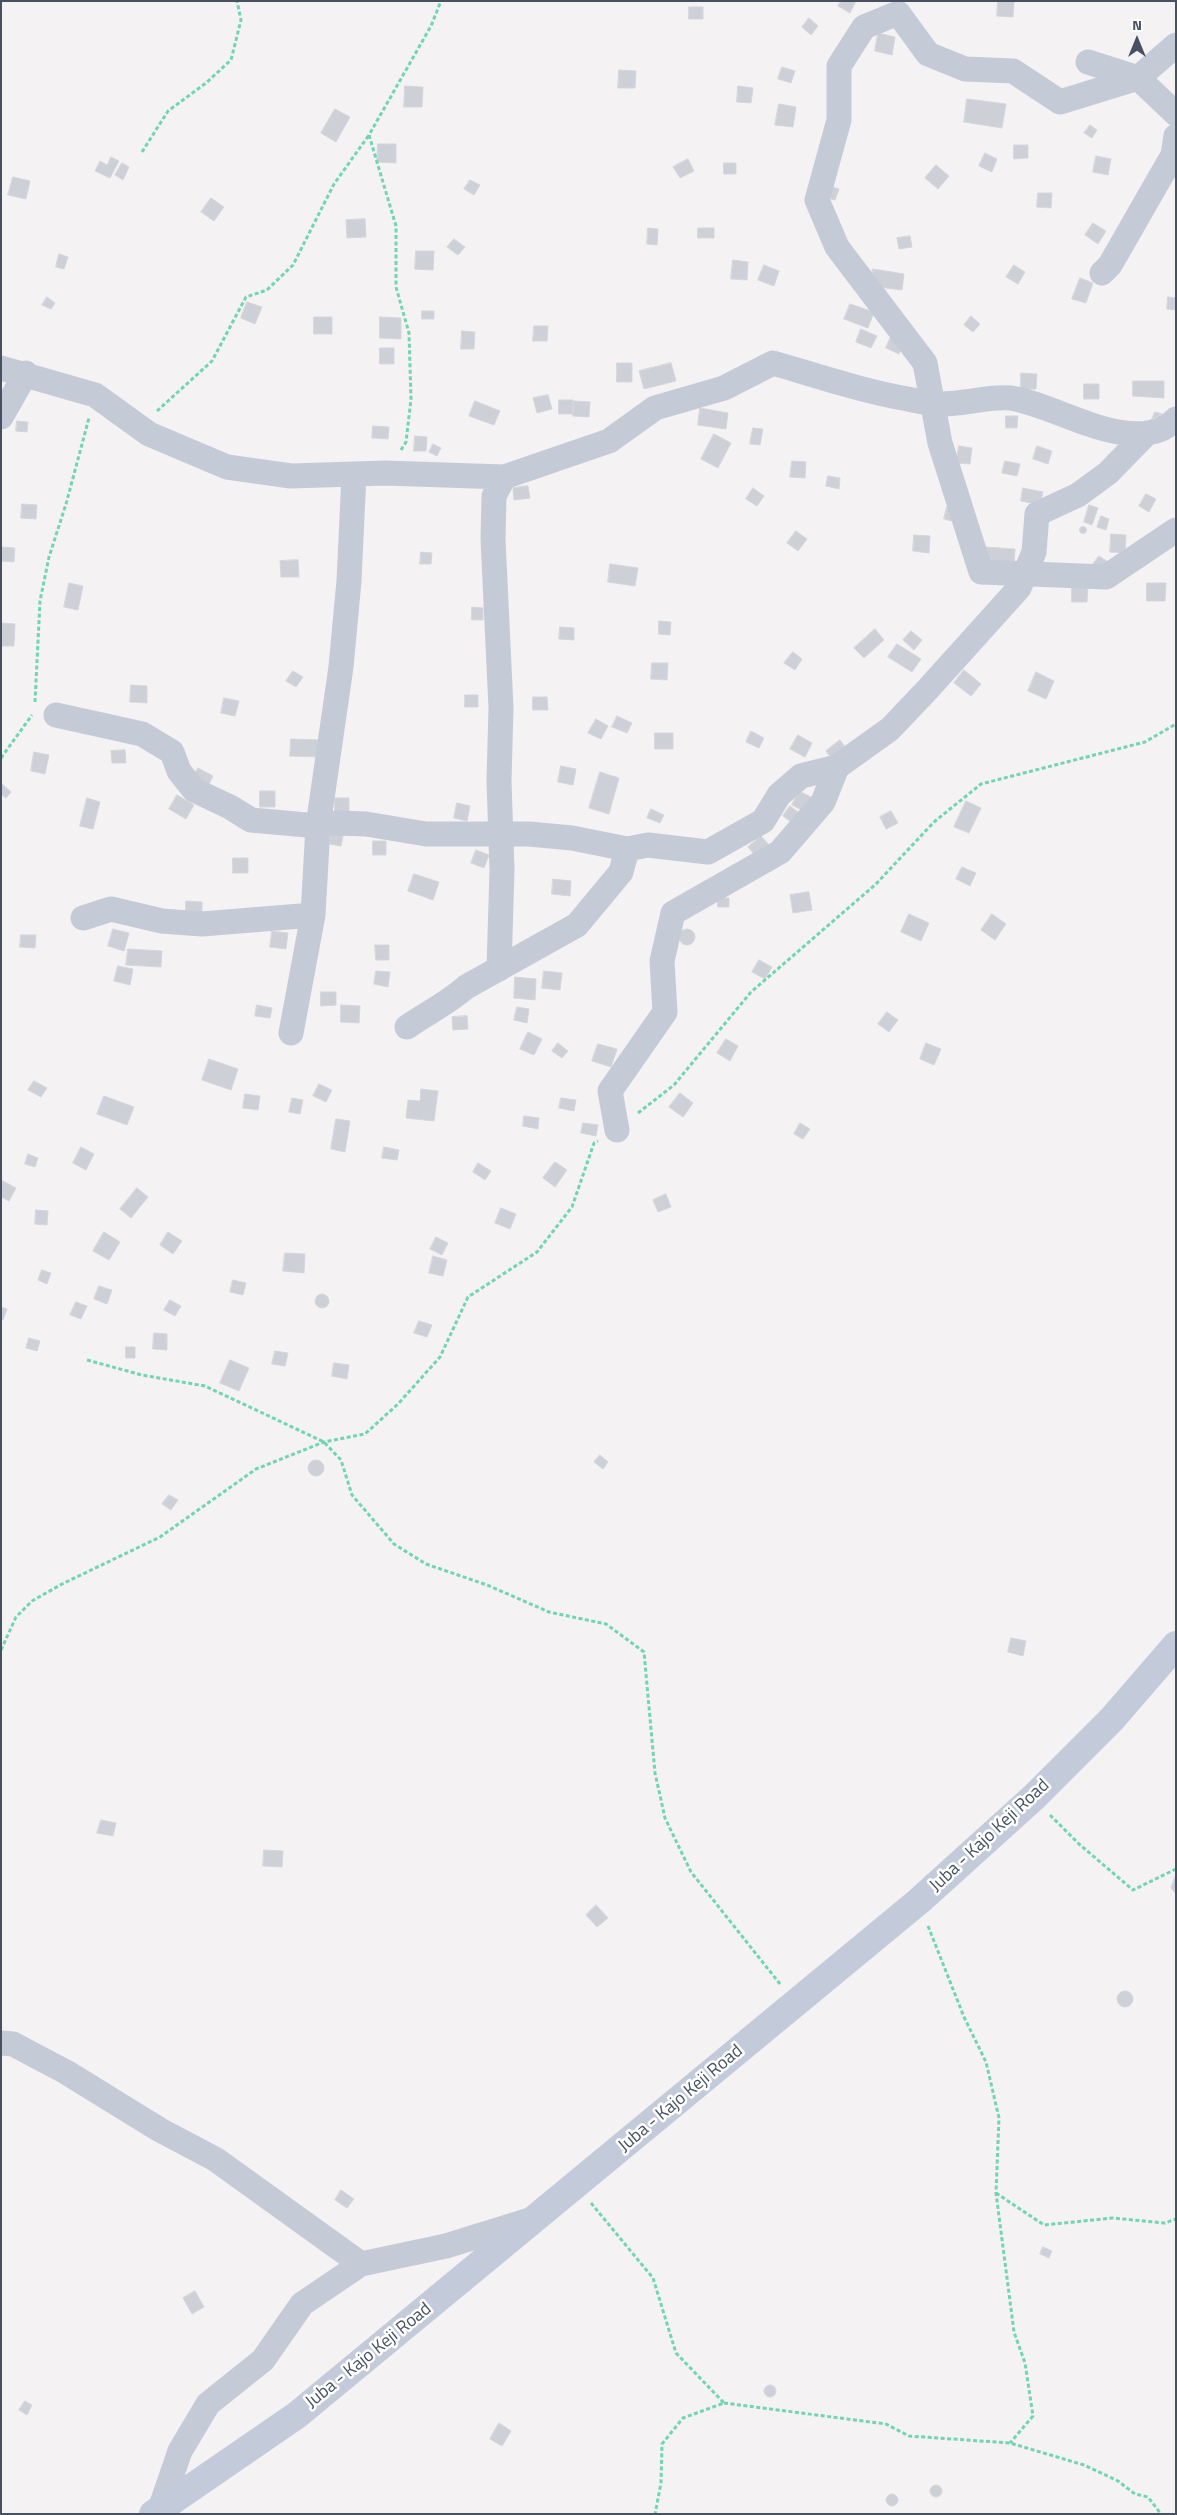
<!DOCTYPE html>
<style>
body{margin:0}
#map{position:relative;width:1177px;height:2515px;overflow:hidden;background:#f4f2f2;font-family:"Titillium Web",sans-serif}
canvas{display:block}
.frame{position:absolute;inset:0;border:2px solid #475161;pointer-events:none}
.north{position:absolute;left:1112px;top:15px;width:50px;height:50px;-webkit-text-stroke:4px #fff;paint-order:stroke;rotate:0deg;font-size:14px;font-weight:700;line-height:20px;text-align:center;color:#475161}
.north::after{content:'';display:block;margin:auto;width:18px;height:22px;background:#475161;clip-path:polygon(50% 0,100% 100%,50% 72%,0 100%)}
</style>
<div id="map">
<canvas width="1177" height="2515"></canvas>
<div class="frame"></div>
<div class="north">N</div>
</div>
<script>
const ctx = document.querySelector('canvas').getContext('2d');
ctx.lineJoin = 'round';
function fill(path, color) {
  ctx.fillStyle = color;
  ctx.fill(path, 'evenodd');
}
function stroke(path, color, width, dash) {
  ctx.strokeStyle = color;
  ctx.lineWidth = width;
  ctx.lineCap = dash ? 'butt' : 'round';
  ctx.setLineDash(dash || []);
  ctx.stroke(path);
}
function label(font, color, halo, rows, align = 'center') {
  ctx.font = font + ' "Titillium Web",sans-serif';
  ctx.lineWidth = 5;
  ctx.setLineDash([]);
  ctx.textBaseline = 'middle';
  ctx.strokeStyle = halo;
  ctx.fillStyle = color;
  for (const [text, x, y, turn = 0] of rows) {
    ctx.save();
    ctx.translate(x, y);
    ctx.rotate((+turn || 0) * Math.PI / 180);
    ctx.textAlign = isNaN(turn) ? turn : align;
    if (halo) ctx.strokeText(text, 0, 0);
    ctx.fillText(text, 0, 0);
    ctx.restore();
  }
}
const building = new Path2D(`
 M 841,1 L 856,1 L 850,13 L 838,6 Z
 M 998,1 L 1014,1 L 1013,17 L 997,16 Z
 M 689,7 L 703,7 L 703,19 L 689,19 Z
 M 809,18 L 818,26 L 811,35 L 802,27 Z
 M 878,33 L 895,37 L 892,55 L 875,51 Z
 M 782,67 L 795,71 L 791,83 L 778,79 Z
 M 619,70 L 636,71 L 635,88 L 618,88 Z
 M 405,86 L 423,87 L 422,107 L 404,107 Z
 M 738,86 L 753,88 L 751,103 L 737,102 Z
 M 967,99 L 1006,104 L 1002,128 L 964,122 Z
 M 779,104 L 796,107 L 793,127 L 775,125 Z
 M 335,109 L 350,117 L 336,142 L 321,133 Z
 M 1090,125 L 1097,130 L 1092,138 L 1084,133 Z
 M 378,144 L 396,144 L 396,163 L 377,162 Z
 M 1014,145 L 1028,145 L 1028,158 L 1014,159 Z
 M 985,153 L 997,159 L 992,172 L 979,166 Z
 M 1096,156 L 1111,159 L 1108,175 L 1093,172 Z
 M 111,157 L 119,161 L 110,178 L 95,171 L 100,161 L 107,165 Z
 M 688,159 L 694,171 L 680,178 L 673,167 Z
 M 122,163 L 129,167 L 123,180 L 115,175 Z
 M 724,163 L 736,163 L 736,174 L 724,174 Z
 M 936,165 L 949,176 L 938,189 L 925,178 Z
 M 13,177 L 30,181 L 26,199 L 8,195 Z
 M 470,180 L 480,185 L 474,195 L 464,189 Z
 M 826,185 L 839,189 L 835,200 L 823,197 Z
 M 1038,193 L 1052,193 L 1051,208 L 1037,207 Z
 M 211,198 L 224,207 L 214,221 L 201,212 Z
 M 365,219 L 366,237 L 347,238 L 346,220 Z
 M 1093,223 L 1106,231 L 1098,244 L 1085,235 Z
 M 648,228 L 658,229 L 657,245 L 647,244 Z
 M 698,228 L 714,228 L 714,238 L 698,238 Z
 M 910,236 L 912,247 L 899,249 L 897,238 Z
 M 454,239 L 465,247 L 458,255 L 447,247 Z
 M 416,251 L 434,251 L 433,270 L 415,269 Z
 M 59,254 L 68,257 L 64,269 L 56,267 Z
 M 733,260 L 748,262 L 747,280 L 731,279 Z
 M 764,265 L 779,271 L 774,286 L 758,280 Z
 M 1014,265 L 1025,272 L 1018,284 L 1006,277 Z
 M 873,269 L 904,274 L 902,290 L 870,286 Z
 M 1080,278 L 1093,283 L 1086,303 L 1072,299 Z
 M 47,297 L 55,303 L 51,309 L 42,305 Z
 M 1168,297 L 1176,298 L 1176,310 L 1167,309 Z
 M 247,302 L 262,307 L 255,324 L 241,318 Z
 M 850,304 L 874,312 L 868,328 L 844,319 Z
 M 422,311 L 434,311 L 434,319 L 422,319 Z
 M 971,316 L 980,324 L 973,332 L 964,325 Z
 M 314,317 L 332,317 L 332,334 L 314,334 Z
 M 380,317 L 401,318 L 401,339 L 380,338 Z
 M 534,326 L 548,326 L 547,341 L 533,341 Z
 M 861,329 L 877,336 L 871,348 L 856,342 Z
 M 462,331 L 475,332 L 474,349 L 461,349 Z
 M 892,334 L 905,340 L 899,354 L 886,348 Z
 M 380,348 L 394,348 L 394,364 L 380,364 Z
 M 617,363 L 632,363 L 632,382 L 617,382 Z
 M 671,363 L 676,381 L 644,389 L 639,371 Z
 M 1021,373 L 1037,374 L 1036,389 L 1021,389 Z
 M 1133,381 L 1164,381 L 1164,398 L 1133,396 Z
 M 1084,384 L 1099,384 L 1099,399 L 1084,399 Z
 M 548,395 L 552,409 L 537,413 L 533,398 Z
 M 559,400 L 573,400 L 573,414 L 559,414 Z
 M 475,401 L 500,411 L 494,425 L 469,416 Z
 M 574,401 L 590,402 L 589,417 L 573,416 Z
 M 700,408 L 728,413 L 726,429 L 698,425 Z
 M 1155,412 L 1162,414 L 1152,419 Z
 M 1006,416 L 1018,416 L 1017,428 L 1006,428 Z
 M 17,421 L 28,422 L 27,432 L 16,431 Z
 M 373,426 L 389,427 L 388,439 L 372,438 Z
 M 753,428 L 763,429 L 760,445 L 750,444 Z
 M 714,434 L 731,443 L 718,468 L 701,459 Z
 M 415,436 L 427,437 L 426,451 L 414,451 Z
 M 433,444 L 441,448 L 437,456 L 429,452 Z
 M 959,446 L 972,448 L 970,464 L 956,463 Z
 M 1037,446 L 1052,451 L 1048,464 L 1033,459 Z
 M 792,461 L 806,462 L 805,478 L 790,477 Z
 M 1005,461 L 1020,464 L 1017,476 L 1002,473 Z
 M 828,476 L 840,478 L 839,489 L 826,486 Z
 M 528,486 L 530,498 L 514,500 L 513,488 Z
 M 753,488 L 764,496 L 757,506 L 746,499 Z
 M 1023,488 L 1043,492 L 1040,505 L 1021,501 Z
 M 1146,494 L 1156,499 L 1149,512 L 1139,506 Z
 M 22,504 L 37,505 L 36,519 L 21,518 Z
 M 1089,505 L 1098,508 L 1092,525 L 1084,522 Z
 M 947,507 L 955,509 L 952,521 L 944,519 Z
 M 1101,516 L 1109,519 L 1106,530 L 1097,527 Z
 M1079.5 530a3.5 3.5 0 1 1 7 0a3.5 3.5 0 1 1-7 0Z
 M 796,531 L 807,539 L 798,551 L 787,543 Z
 M 1111,534 L 1126,535 L 1125,553 L 1110,552 Z
 M 914,535 L 930,536 L 929,553 L 913,551 Z
 M 1,547 L 15,548 L 14,562 L 1,561 Z
 M 984,547 L 1015,549 L 1014,565 L 983,563 Z
 M 421,552 L 432,553 L 431,564 L 420,564 Z
 M 1099,556 L 1108,562 L 1097,570 L 1093,564 Z
 M 298,560 L 299,577 L 281,577 L 280,561 Z
 M 610,564 L 638,568 L 635,586 L 608,582 Z
 M 69,583 L 83,586 L 78,610 L 64,607 Z
 M 1147,583 L 1166,583 L 1165,601 L 1147,601 Z
 M 1072,585 L 1088,586 L 1087,602 L 1072,602 Z
 M 472,607 L 483,608 L 483,620 L 472,620 Z
 M 659,621 L 671,622 L 670,635 L 659,634 Z
 M 1,623 L 15,624 L 14,646 L 1,646 Z
 M 560,627 L 574,628 L 574,640 L 559,639 Z
 M 875,629 L 884,640 L 864,658 L 854,648 Z
 M 911,631 L 922,640 L 914,650 L 903,640 Z
 M 897,644 L 921,659 L 912,672 L 888,657 Z
 M 793,652 L 802,659 L 795,670 L 784,663 Z
 M 652,663 L 668,663 L 667,680 L 651,679 Z
 M 964,670 L 981,684 L 971,696 L 954,683 Z
 M 293,671 L 303,677 L 296,687 L 286,681 Z
 M 1036,672 L 1054,681 L 1046,699 L 1028,691 Z
 M 131,685 L 147,686 L 147,703 L 130,702 Z
 M 465,695 L 478,695 L 478,707 L 465,707 Z
 M 533,697 L 547,697 L 548,710 L 533,710 Z
 M 224,698 L 239,701 L 235,716 L 221,713 Z
 M 617,716 L 632,723 L 627,733 L 612,727 Z
 M 596,719 L 608,726 L 601,739 L 588,733 Z
 M 751,731 L 764,738 L 759,748 L 746,742 Z
 M 655,733 L 673,733 L 673,749 L 655,749 Z
 M 798,735 L 812,743 L 805,757 L 790,749 Z
 M 291,739 L 321,740 L 321,757 L 290,756 Z
 M 840,740 L 849,752 L 834,762 L 826,751 Z
 M 125,750 L 126,763 L 112,763 L 111,751 Z
 M 34,752 L 49,755 L 45,774 L 31,771 Z
 M 561,766 L 576,769 L 573,785 L 558,782 Z
 M 198,768 L 213,776 L 207,788 L 192,780 Z
 M 600,772 L 619,778 L 609,814 L 589,808 Z
 M 2,784 L 11,792 L 6,798 L 1,794 Z
 M 260,791 L 275,791 L 275,807 L 260,807 Z
 M 799,791 L 811,797 L 804,811 L 792,805 Z
 M 177,795 L 194,805 L 186,819 L 169,809 Z
 M 87,798 L 100,802 L 93,829 L 80,826 Z
 M 335,798 L 349,798 L 349,811 L 335,812 Z
 M 966,801 L 981,808 L 969,833 L 954,827 Z
 M 457,803 L 470,806 L 467,821 L 454,818 Z
 M 790,806 L 802,815 L 795,825 L 783,816 Z
 M 651,809 L 664,815 L 660,823 L 647,818 Z
 M 891,811 L 898,823 L 886,829 L 880,817 Z
 M 332,829 L 344,831 L 341,846 L 329,844 Z
 M 761,836 L 771,847 L 758,859 L 748,847 Z
 M 373,841 L 386,841 L 386,855 L 373,855 Z
 M 476,850 L 489,855 L 484,868 L 471,863 Z
 M 233,858 L 248,858 L 248,873 L 233,873 Z
 M 962,867 L 976,873 L 970,886 L 956,879 Z
 M 414,874 L 439,882 L 433,900 L 408,891 Z
 M 553,879 L 571,881 L 570,896 L 552,894 Z
 M 809,892 L 812,910 L 793,913 L 790,895 Z
 M 718,898 L 729,898 L 729,907 L 718,907 Z
 M 186,901 L 202,902 L 202,917 L 186,917 Z
 M 909,914 L 929,923 L 921,941 L 901,932 Z
 M 992,914 L 1006,924 L 995,940 L 981,930 Z
 M679 937a8 8 0 1 1 16 0a8 8 0 1 1-16 0Z
 M 113,929 L 129,933 L 124,951 L 108,946 Z
 M 272,931 L 288,933 L 286,949 L 270,947 Z
 M 21,935 L 36,935 L 35,948 L 20,947 Z
 M 375,945 L 389,945 L 389,960 L 376,960 Z
 M 128,949 L 162,951 L 161,967 L 126,965 Z
 M 759,960 L 772,967 L 765,979 L 752,972 Z
 M 118,966 L 133,969 L 130,985 L 114,981 Z
 M 376,971 L 390,972 L 388,987 L 374,984 Z
 M 544,971 L 562,973 L 560,990 L 542,988 Z
 M 515,977 L 536,979 L 535,1000 L 514,998 Z
 M 321,992 L 336,992 L 336,1005 L 321,1006 Z
 M 257,1005 L 272,1008 L 270,1018 L 255,1016 Z
 M 341,1005 L 360,1006 L 359,1023 L 341,1022 Z
 M 517,1007 L 529,1009 L 527,1023 L 514,1020 Z
 M 887,1012 L 898,1020 L 889,1032 L 878,1024 Z
 M 467,1016 L 468,1029 L 453,1030 L 452,1017 Z
 M 528,1032 L 542,1039 L 534,1055 L 520,1049 Z
 M 726,1039 L 738,1046 L 730,1061 L 717,1053 Z
 M 558,1043 L 568,1051 L 562,1058 L 552,1051 Z
 M 926,1043 L 941,1049 L 934,1065 L 920,1059 Z
 M 598,1044 L 617,1049 L 611,1067 L 592,1061 Z
 M 209,1059 L 238,1069 L 231,1090 L 202,1080 Z
 M 34,1081 L 47,1088 L 41,1097 L 28,1090 Z
 M 319,1084 L 332,1090 L 326,1102 L 313,1096 Z
 M 421,1089 L 438,1091 L 434,1121 L 406,1118 L 408,1100 L 420,1101 Z
 M 680,1093 L 693,1103 L 683,1117 L 669,1107 Z
 M 245,1094 L 260,1096 L 258,1110 L 243,1108 Z
 M 104,1096 L 134,1107 L 127,1125 L 97,1114 Z
 M 292,1098 L 303,1100 L 300,1114 L 289,1112 Z
 M 561,1098 L 576,1100 L 574,1111 L 559,1108 Z
 M 524,1116 L 539,1118 L 538,1129 L 523,1126 Z
 M 336,1119 L 350,1121 L 345,1152 L 331,1149 Z
 M 583,1123 L 598,1125 L 596,1136 L 581,1133 Z
 M 800,1123 L 810,1129 L 803,1139 L 794,1134 Z
 M 81,1147 L 94,1154 L 86,1170 L 73,1163 Z
 M 384,1147 L 399,1150 L 397,1160 L 382,1158 Z
 M 28,1154 L 38,1158 L 35,1167 L 25,1164 Z
 M 555,1162 L 567,1170 L 555,1187 L 543,1178 Z
 M 478,1163 L 491,1171 L 485,1180 L 473,1172 Z
 M 1,1180 L 16,1188 L 9,1201 L 1,1197 Z
 M 137,1188 L 148,1197 L 131,1218 L 120,1209 Z
 M 666,1194 L 671,1207 L 658,1212 L 653,1200 Z
 M 501,1208 L 516,1214 L 510,1229 L 495,1223 Z
 M 36,1210 L 48,1211 L 47,1225 L 35,1224 Z
 M 104,1232 L 120,1242 L 109,1260 L 93,1251 Z
 M 168,1232 L 182,1241 L 173,1254 L 160,1245 Z
 M 436,1237 L 448,1243 L 442,1255 L 430,1249 Z
 M 285,1253 L 305,1254 L 304,1273 L 283,1271 Z
 M 433,1256 L 447,1260 L 443,1276 L 429,1273 Z
 M 42,1270 L 51,1273 L 47,1284 L 38,1280 Z
 M 233,1280 L 246,1283 L 243,1295 L 230,1292 Z
 M 99,1286 L 112,1290 L 107,1304 L 94,1299 Z
 M315 1301a7 7 0 1 1 14 0a7 7 0 1 1-14 0Z
 M 170,1300 L 181,1306 L 175,1316 L 164,1310 Z
 M 76,1302 L 87,1306 L 81,1319 L 70,1315 Z
 M 1,1307 L 7,1309 L 3,1320 L 1,1319 Z
 M 419,1321 L 432,1325 L 427,1337 L 414,1333 Z
 M 154,1333 L 167,1334 L 167,1350 L 153,1349 Z
 M 29,1338 L 40,1341 L 37,1351 L 26,1348 Z
 M 126,1347 L 135,1347 L 135,1358 L 126,1358 Z
 M 275,1351 L 288,1353 L 285,1366 L 272,1364 Z
 M 230,1360 L 249,1368 L 239,1391 L 220,1383 Z
 M 334,1363 L 349,1365 L 347,1379 L 332,1376 Z
 M 600,1455 L 608,1462 L 603,1469 L 594,1462 Z
 M308 1468a8 8 0 1 1 16 0a8 8 0 1 1-16 0Z
 M 169,1495 L 178,1500 L 171,1510 L 162,1504 Z
 M 1011,1638 L 1026,1641 L 1023,1656 L 1008,1652 Z
 M 101,1820 L 116,1823 L 113,1836 L 97,1833 Z
 M 264,1850 L 283,1851 L 282,1867 L 263,1866 Z
 M 1175,1877 L 1176,1877 L 1176,1894 L 1171,1888 Z
 M 596,1905 L 608,1918 L 597,1927 L 586,1915 Z
 M1117 1999a8 8 0 1 1 16 0a8 8 0 1 1-16 0Z
 M 341,2190 L 354,2199 L 347,2208 L 335,2200 Z
 M 1043,2247 L 1052,2251 L 1049,2258 L 1040,2254 Z
 M 195,2291 L 204,2307 L 192,2314 L 183,2298 Z
 M764 2391a6 6 0 1 1 12 0a6 6 0 1 1-12 0Z
 M 25,2401 L 32,2405 L 27,2415 L 19,2410 Z
 M 499,2423 L 511,2431 L 502,2446 L 490,2439 Z
 M930 2491a6 6 0 1 1 12 0a6 6 0 1 1-12 0Z
 M886 2500a6 6 0 1 1 12 0a6 6 0 1 1-12 0Z`);
fill(building, '#cdd0d6');
stroke(building, '#d5d6dd', 1);
stroke(new Path2D(`
 M 142,152 L 168,111 L 206,83 L 231,60 L 241,20 L 237,1
 M 157,411 L 212,361 L 246,297 L 267,290 L 293,265 L 334,184 L 369,135
 M 401,450 L 406,442 L 411,399 L 409,333 L 396,287 L 396,226 L 369,135 L 431,26 L 441,1
 M 35,702 L 40,601 L 49,557 L 66,504 L 89,418
 M 1,758 L 32,715
 M 638,1113 L 674,1085 L 751,992 L 876,884 L 934,822 L 981,784 L 1145,742 L 1176,724
 M 87,1360 L 142,1375 L 205,1386 L 324,1442 L 341,1460 L 352,1495 L 394,1544 L 426,1564 L 487,1585 L 549,1612 L 606,1624 L 644,1652 L 655,1773 L 665,1818 L 691,1872 L 780,1984
 M 1,1650 L 16,1617 L 32,1601 L 62,1584 L 160,1537 L 256,1469 L 324,1442 L 365,1434 L 398,1404 L 440,1357 L 468,1297 L 537,1252 L 572,1207 L 594,1143 L 598,1141
 M 1050,1815 L 1079,1844 L 1133,1890 L 1176,1869
 M 928,1926 L 964,2017 L 986,2062 L 999,2118 L 996,2193 L 1014,2332 L 1025,2363 L 1033,2416 L 1010,2443
 M 996,2193 L 1044,2225 L 1113,2218 L 1165,2223 L 1176,2219
 M 591,2203 L 653,2278 L 676,2353 L 724,2403 L 683,2418 L 662,2444 L 661,2483 L 655,2514
 M 724,2403 L 886,2424 L 909,2436 L 1010,2443 L 1084,2465 L 1118,2481 L 1135,2494 L 1148,2497 L 1161,2514`), '#72d5b2', 3, [4, 2.5]);
stroke(new Path2D(`
 M 1176,45 L 1138,78 L 1060,102 L 1013,71 L 965,69 L 928,54 L 898,13 L 864,27 L 839,66 L 839,120 L 817,200 L 837,247 L 925,363 L 940,443 L 981,572 L 1106,577 L 1176,530
 M 1088,62 L 1138,78 L 1176,114
 M 1102,273 L 1110,265 L 1173,155 L 1176,136
 M 1,368 L 95,395 L 149,434 L 227,467 L 291,476 L 385,473 L 504,477 L 609,441 L 655,408 L 724,388 L 773,363 C 818,376 862,391 908,399 C 918,401 928,404 938,404 C 962,405 987,396 1010,398 C 1057,404 1135,460 1176,419
 M 1,417 L 26,373
 M 56,715 L 142,734 L 172,752 L 179,771 L 194,790 L 230,807 L 251,820 L 318,826 L 336,823 L 366,824 L 426,834 L 529,834 L 572,838 L 627,849 L 648,845 L 708,852 L 763,821 L 779,795 L 801,776 L 837,767
 M 83,918 L 111,909 L 162,921 L 202,924 L 313,915
 M 499,969 L 502,870 L 499,781 L 501,708 L 493,539 L 494,496 L 504,477
 M 407,1027 C 427,1013 448,1003 466,987 L 577,925 L 621,872 L 627,849
 M 291,1033 L 313,915 L 318,826 L 341,667 L 349,581 L 354,474
 M 617,1130 L 610,1091 L 665,1012 L 662,961 L 673,913 L 780,852 L 823,802 L 837,767 L 890,729 L 928,689 L 1019,588 L 1034,552 L 1037,514 L 1078,495 L 1108,473 L 1147,433
 M 1,2043 L 13,2044 L 66,2072 L 160,2130 L 215,2159 L 361,2264
 M 160,2509 L 180,2451 L 208,2404 L 263,2360 L 302,2304 L 361,2264 L 446,2246 L 533,2219`), '#c4cbd7', 25);
stroke(new Path2D(`
 M 153,2514 L 297,2415 L 919,1901 L 1034,1797 L 1112,1719 L 1176,1645`), '#c3cbdb', 28);
label('18px', '#475161', '#fff', [
 ["Juba - Kajo Keji Road",990,1836,-43],
 ["Juba - Kajo Keji Road",681,2099,-40],
 ["Juba - Kajo Keji Road",369,2356,-39]
]);
</script>
